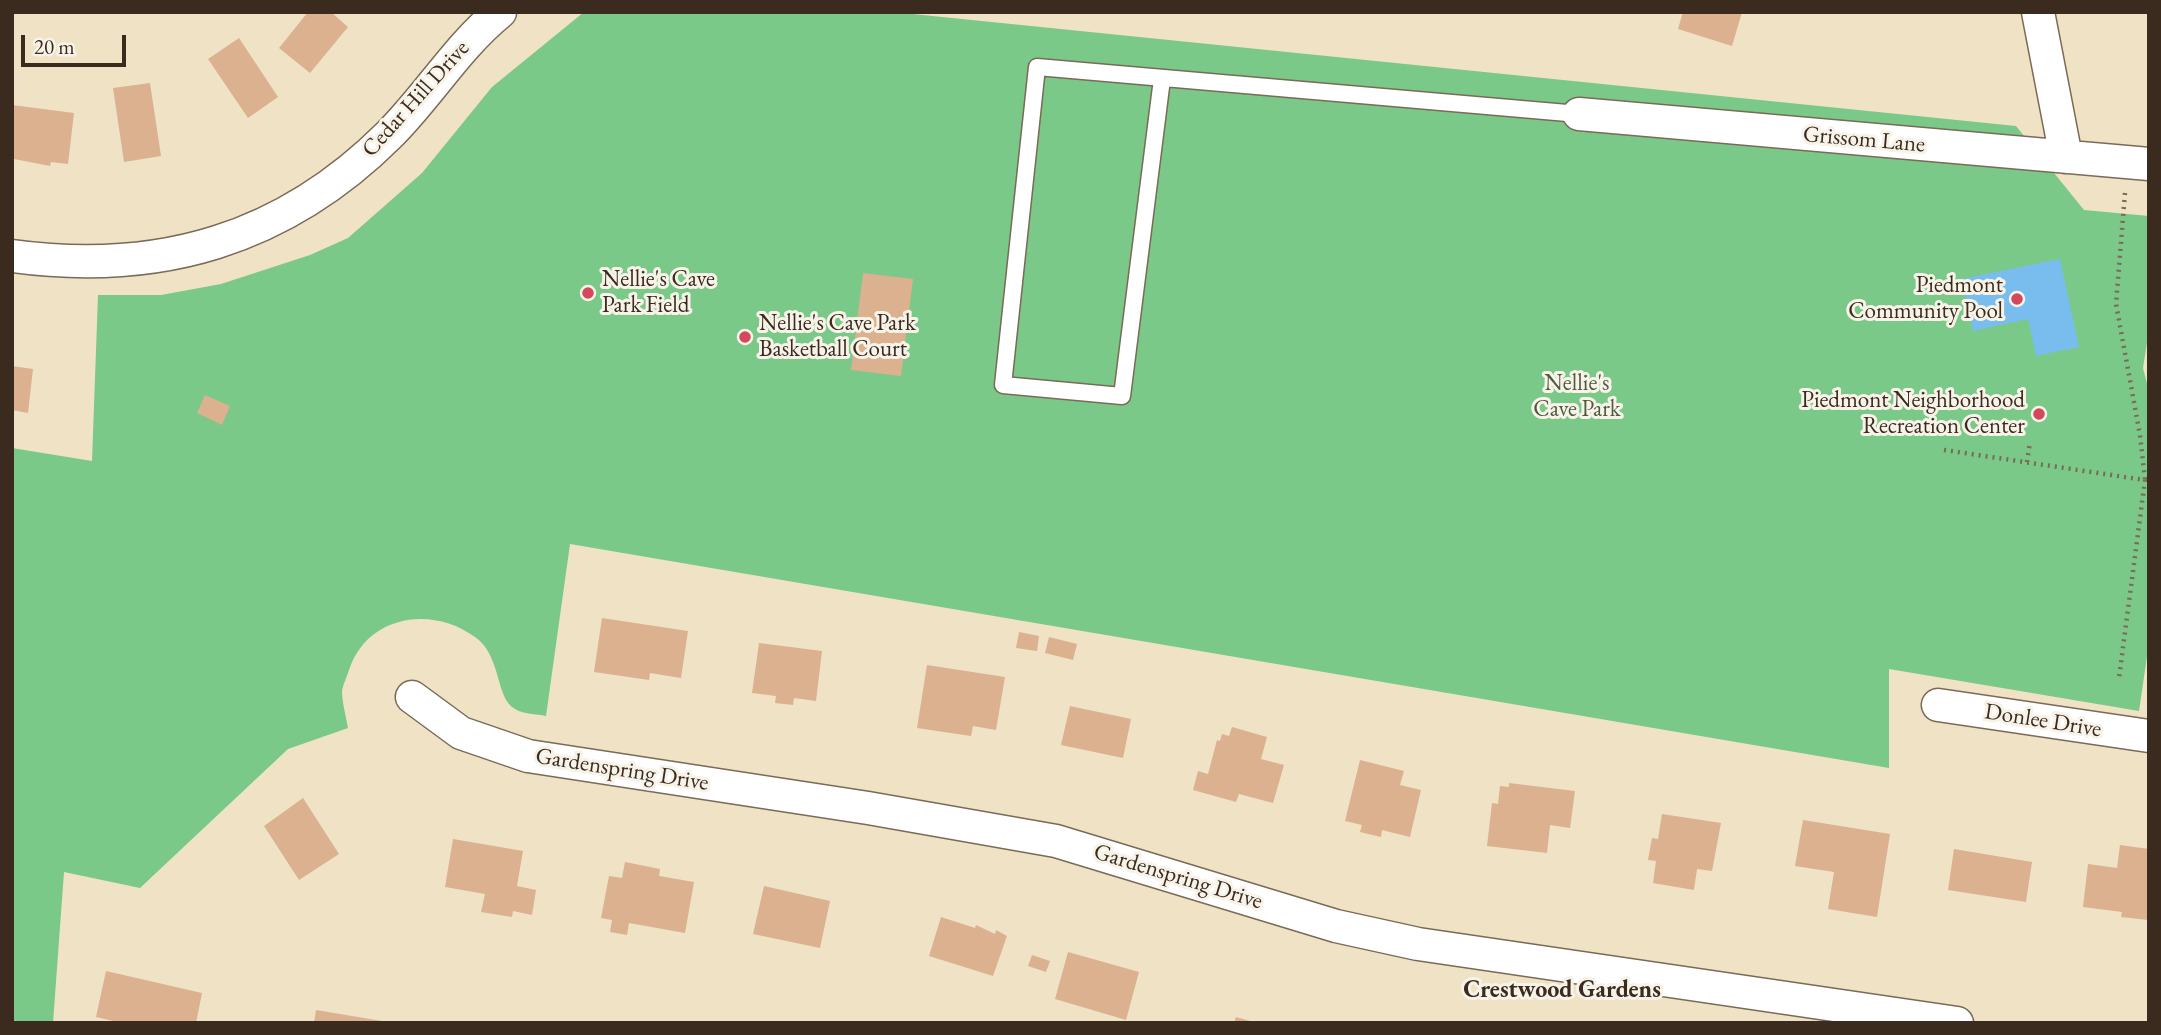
<!DOCTYPE html>
<style>
body{margin:0}
#map{position:relative;width:2161px;height:1035px;overflow:hidden;background:#f0e2c5;font-family:"EB Garamond",serif}
canvas{display:block}
.frame{position:absolute;inset:0;border:14px solid #3b2a1e;pointer-events:none}
.scale{position:absolute;left:21px;top:35px;width:105px;height:32px;box-sizing:border-box;border:4px solid #3b2a1e;border-top:0;padding-left:9px;font-size:21px;line-height:24px;white-space:nowrap;color:#3b2a1e;-webkit-text-stroke:5px #f7f3e8;paint-order:stroke}
</style>
<div id="map">
<canvas width="2161" height="1035"></canvas>
<div class="frame"></div>
<div class="scale">20 m</div>
</div>
<script>
const ctx = document.querySelector('canvas').getContext('2d');
ctx.lineJoin = 'round';
function fill(path, color) {
  ctx.fillStyle = color;
  ctx.fill(path, 'evenodd');
}
function stroke(path, color, width, dash) {
  ctx.strokeStyle = color;
  ctx.lineWidth = width;
  ctx.lineCap = dash ? 'butt' : 'round';
  ctx.setLineDash(dash || []);
  ctx.stroke(path);
}
function label(font, color, halo, rows, align = 'center') {
  ctx.font = font + ' "EB Garamond",serif';
  ctx.lineWidth = 6;
  ctx.setLineDash([]);
  ctx.textBaseline = 'middle';
  ctx.strokeStyle = halo;
  ctx.fillStyle = color;
  for (const [text, x, y, turn = 0] of rows) {
    ctx.save();
    ctx.translate(x, y);
    ctx.rotate((+turn || 0) * Math.PI / 180);
    ctx.textAlign = isNaN(turn) ? turn : align;
    if (halo) ctx.strokeText(text, 0, 0);
    ctx.fillText(text, 0, 0);
    ctx.restore();
  }
}
fill(new Path2D(`
 M 584,12 L 893,12 L 2016,126 L 2084,210 L 2149,216 L 2149,330 L 2143,368 L 2149,391 L 2149,643 L 2139,711 L 1889,669 L 1889,768 L 570,544 L 546,716 C 537,714 523,714 515,709 C 495,698 502,656 475,637 C 432,605 367,615 349,670 C 347,677 343,684 342,691 C 342,702 346,716 348,728 L 288,749 L 140,888 L 64,872 L 53,1023 L 12,1023 L 12,448 L 92,461 L 98,295 L 161,295 L 221,284 L 310,255 L 348,238 L 422,173 L 492,87 Z`), '#7ac989');
fill(new Path2D(`
 M 2060,259 L 2079,347 L 2036,356 L 2028,319 L 1973,331 L 1961,279 Z`), '#79bdef');
fill(new Path2D(`
 M 308,12 L 331,12 L 348,27 L 310,73 L 279,48 Z
 M 1683,12 L 1742,12 L 1732,46 L 1678,29 Z
 M 239,38 L 278,97 L 248,118 L 208,59 Z
 M 150,83 L 161,156 L 124,162 L 113,88 Z
 M 12,105 L 74,113 L 68,164 L 51,162 L 50,166 L 14,159 Z
 M 863,273 L 913,279 L 901,376 L 851,370 Z
 M 12,366 L 33,369 L 28,413 L 12,410 Z
 M 205,395 L 230,406 L 222,425 L 197,413 Z
 M 602,618 L 688,631 L 681,678 L 650,673 L 649,680 L 594,672 Z
 M 1019,632 L 1039,636 L 1037,651 L 1016,648 Z
 M 1049,637 L 1077,644 L 1073,660 L 1045,653 Z
 M 759,643 L 822,651 L 816,701 L 794,698 L 793,705 L 775,703 L 776,696 L 752,693 Z
 M 927,665 L 1005,677 L 996,730 L 973,726 L 971,736 L 917,728 Z
 M 1070,706 L 1131,719 L 1123,758 L 1061,745 Z
 M 1232,727 L 1267,737 L 1261,759 L 1284,765 L 1273,803 L 1239,794 L 1236,802 L 1193,790 L 1198,771 L 1208,774 L 1217,740 L 1220,741 L 1222,734 L 1229,736 Z
 M 1360,760 L 1404,771 L 1400,785 L 1421,790 L 1410,837 L 1382,830 L 1381,837 L 1360,832 L 1362,825 L 1345,821 Z
 M 1509,783 L 1575,791 L 1570,828 L 1550,825 L 1547,853 L 1487,846 L 1492,803 L 1498,804 L 1500,786 L 1509,787 Z
 M 303,798 L 339,854 L 299,880 L 264,826 Z
 M 1662,814 L 1721,823 L 1712,871 L 1697,869 L 1694,890 L 1653,883 L 1656,861 L 1648,860 L 1652,838 L 1658,839 Z
 M 1803,820 L 1890,834 L 1877,917 L 1828,909 L 1834,872 L 1795,866 Z
 M 453,839 L 523,851 L 517,886 L 536,890 L 532,915 L 513,911 L 512,917 L 481,912 L 485,894 L 445,887 Z
 M 2120,845 L 2149,849 L 2148,920 L 2121,917 L 2122,912 L 2083,907 L 2088,864 L 2117,868 Z
 M 1954,849 L 2032,862 L 2026,902 L 1948,890 Z
 M 625,862 L 660,869 L 659,876 L 694,882 L 685,933 L 629,923 L 627,935 L 610,932 L 612,920 L 601,918 L 609,876 L 622,878 Z
 M 764,886 L 830,901 L 820,948 L 753,934 Z
 M 941,917 L 975,928 L 976,925 L 995,934 L 996,930 L 1007,936 L 993,976 L 929,956 Z
 M 1068,952 L 1139,972 L 1126,1020 L 1055,999 Z
 M 1032,955 L 1050,961 L 1046,972 L 1028,966 Z
 M 106,971 L 202,993 L 196,1023 L 122,1023 L 96,1017 Z
 M 316,1010 L 382,1021 L 382,1023 L 314,1023 Z
 M 1236,1017 L 1254,1022 L 1254,1023 L 1234,1023 Z`), '#dbb190');
const lane = new Path2D(`
 M 1162,79 L 1122,396 L 1003,385 L 1037,67 L 1579,114`);
const street = new Path2D(`
 M 2038,12 L 2066,157
 M 1579,114 L 2149,164
 M 12,256 C 159,276 284,240 390,134 C 429,95 457,47 500,12
 M 412,697 L 461,733 L 528,756 L 868,808 L 1056,841 L 1336,926 L 1418,944 L 1957,1023
 M 1938,705 L 2149,736`);
stroke(lane, '#7a6a58', 19);
stroke(street, '#7a6a58', 35);
stroke(new Path2D(`
 M 2125,193 L 2116,304 L 2140,435 L 2145,480
 M 1944,450 L 2145,480 L 2119,678
 M 2027,462 L 2030,442`), '#7a6a58', 4.5, [2, 5]);
stroke(lane, '#fff', 16);
stroke(street, '#fff', 32);
for (const [x, y, r, color] of [
 [588,293,7,"#d1495b"],
 [2017,299,7,"#d1495b"],
 [745,337,7,"#d1495b"],
 [2039,414,7,"#d1495b"]
]) {
  const dot = new Path2D();
  dot.arc(x, y, r, 0, 2 * Math.PI);
  ctx.fillStyle = color;
  ctx.fill(dot);
  stroke(dot, '#f7f3e8', 2.5);
}
label('23px', '#3b2a1e', '#f7f3e8', [
 ["Cedar Hill Drive",416,99,-48],
 ["Grissom Lane",1864,140,5],
 ["Donlee Drive",2043,721,9],
 ["Gardenspring Drive",622,770,9],
 ["Gardenspring Drive",1178,877,17]
]);
label('23px', '#3b2a1e', '#f7f3e8', [
 ["Nellie's Cave",602,280],
 ["Park Field",602,306],
 ["Piedmont",2003,286,"right"],
 ["Community Pool",2003,312,"right"],
 ["Nellie's Cave Park",759,324],
 ["Basketball Court",759,350],
 ["Piedmont Neighborhood",2025,401,"right"],
 ["Recreation Center",2025,427,"right"]
], 'left');
label('23px', '#4e5a3e', '#f7f3e8', [
 ["Nellie's",1577,384],
 ["Cave Park",1577,410]
]);
label('bold 24px', '#3b2a1e', '#f7f3e8', [
 ["Crestwood Gardens",1562,990]
]);
</script>
